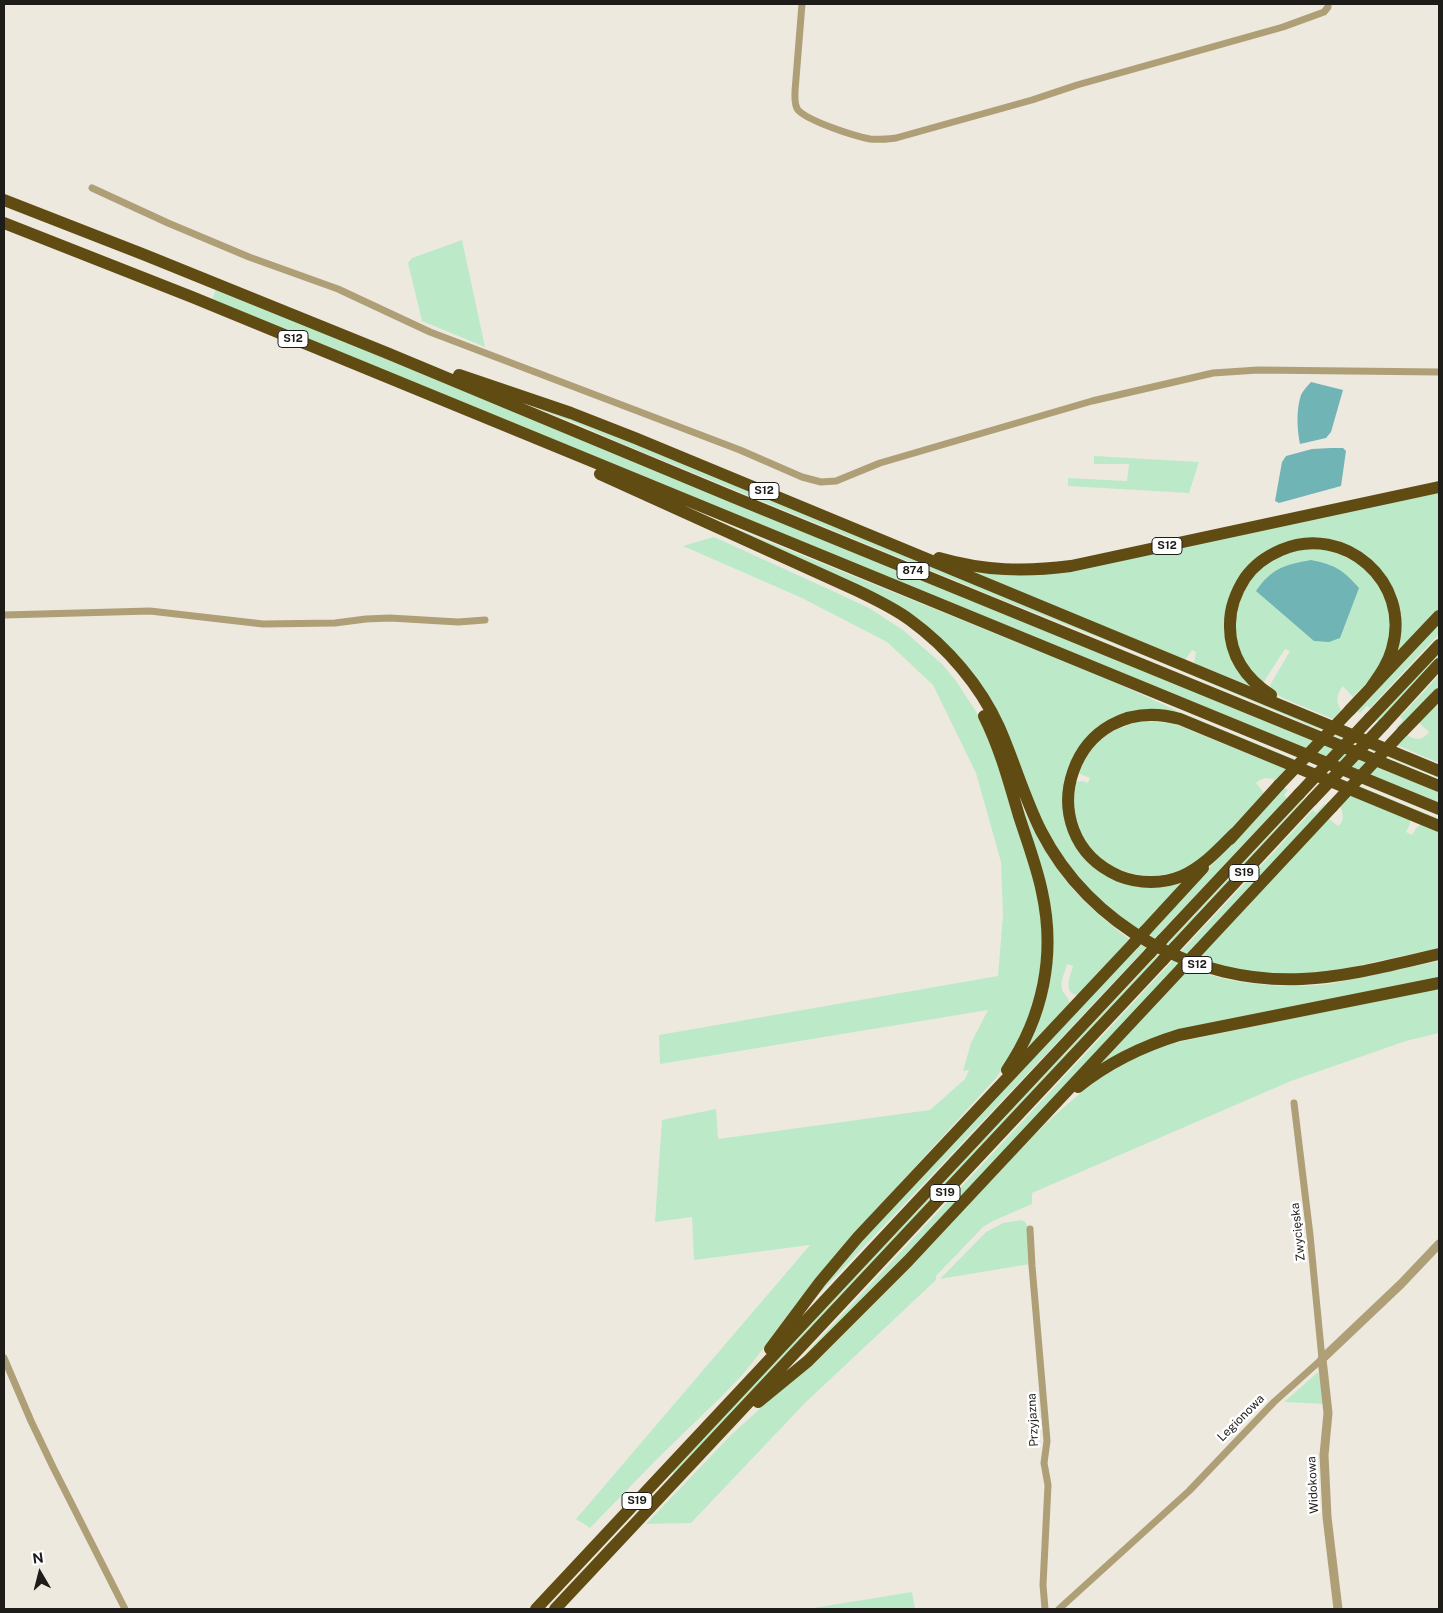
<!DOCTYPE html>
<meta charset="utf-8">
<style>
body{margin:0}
#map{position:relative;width:1443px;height:1613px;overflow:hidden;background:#eee9df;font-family:"Public Sans",sans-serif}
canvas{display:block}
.frame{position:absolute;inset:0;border:5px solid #1e1c19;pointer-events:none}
.north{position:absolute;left:15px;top:1548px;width:50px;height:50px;-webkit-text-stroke:4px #fff;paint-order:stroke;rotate:352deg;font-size:14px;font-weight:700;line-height:20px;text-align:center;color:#1e1c19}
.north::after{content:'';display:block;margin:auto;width:18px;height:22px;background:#1e1c19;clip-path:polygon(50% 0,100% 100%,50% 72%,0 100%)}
</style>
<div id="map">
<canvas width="1443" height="1613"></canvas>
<div class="frame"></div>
<div class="north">N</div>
</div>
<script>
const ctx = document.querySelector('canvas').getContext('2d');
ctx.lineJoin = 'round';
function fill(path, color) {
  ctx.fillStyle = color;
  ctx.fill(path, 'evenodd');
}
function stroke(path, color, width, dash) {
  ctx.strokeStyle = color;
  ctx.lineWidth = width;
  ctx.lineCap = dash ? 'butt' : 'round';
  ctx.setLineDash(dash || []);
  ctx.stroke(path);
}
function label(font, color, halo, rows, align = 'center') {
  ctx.font = font + ' "Public Sans",sans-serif';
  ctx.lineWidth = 5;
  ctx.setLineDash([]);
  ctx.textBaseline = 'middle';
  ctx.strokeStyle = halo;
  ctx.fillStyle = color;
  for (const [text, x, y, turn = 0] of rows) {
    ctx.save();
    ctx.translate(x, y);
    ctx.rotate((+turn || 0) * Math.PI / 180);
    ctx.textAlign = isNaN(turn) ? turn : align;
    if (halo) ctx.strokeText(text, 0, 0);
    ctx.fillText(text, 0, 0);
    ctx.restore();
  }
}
fill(new Path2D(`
 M 462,240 L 485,347 L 422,321 L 408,263 L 412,258 Z
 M 216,289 L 1439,791 L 1439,805 L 212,300 Z
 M 530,406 L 580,421 L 1439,773 L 1439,778 L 1311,726 L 1146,656 L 1010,603 L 623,444 L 578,424 Z
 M 1094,456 L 1199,462 L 1189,493 L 1068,486 L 1068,478 L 1127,481 L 1129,464 L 1094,464 Z
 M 1439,493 L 1439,610 L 1394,659 L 1394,593 L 1338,543 L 1269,551 L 1226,614 L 1252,687 L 1194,663 L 1196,652 L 1192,650 L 1185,660 L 962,570 L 1001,574 Z
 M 707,517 L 1110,680 L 1182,713 L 1439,819 L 1439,824 L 1180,716 L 1141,711 L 1086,741 L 1067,815 L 1108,874 L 1189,878 L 1138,931 L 1121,918 L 1089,889 L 1059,853 L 1039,816 L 1008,735 L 922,623 Z
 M 714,537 L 837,593 L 869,608 L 903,630 L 942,664 L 956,681 L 975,710 L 989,737 L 1034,876 L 1043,928 L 1039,990 L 1013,1054 L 996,1078 L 862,1225 L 744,1373 L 724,1394 L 656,1460 L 590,1528 L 576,1519 L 810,1245 L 694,1260 L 692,1217 L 655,1222 L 662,1120 L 716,1109 L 718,1139 L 930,1110 L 965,1079 L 969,1070 L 963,1071 L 971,1043 L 988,1010 L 660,1064 L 659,1035 L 998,976 L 1003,915 L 1001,862 L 976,773 L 933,685 L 887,642 L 802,598 L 683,546 Z
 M 1300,549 L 1329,549 L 1364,566 L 1379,584 L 1391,616 L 1388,648 L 1373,676 L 1353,697 L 1343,686 C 1336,694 1336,702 1341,710 L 1333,719 L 1285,699 L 1272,692 L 1270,685 L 1290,651 L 1285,649 L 1263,683 C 1258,679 1252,675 1249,670 C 1231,643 1230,603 1251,577 C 1264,561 1282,555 1300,549 Z
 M 1439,621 L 1439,634 L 1370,708 L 1367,706 L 1360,713 L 1355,711 Z
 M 1439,653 L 1439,658 L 1380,722 L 1375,720 Z
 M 1439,675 L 1439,688 L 1400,730 L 1396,728 L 1403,720 L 1400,717 Z
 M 1439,699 L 1439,763 L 1397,745 L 1407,735 C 1415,740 1422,741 1429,732 L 1418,722 Z
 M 1140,721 L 1172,723 L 1286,769 L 1275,780 C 1268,777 1263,777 1256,783 L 1264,793 C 1251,807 1238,821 1225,835 C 1215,845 1206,857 1194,864 C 1151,889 1094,873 1078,824 C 1077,819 1074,814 1073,809 C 1073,801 1075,791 1076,782 L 1083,781 L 1088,783 L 1090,778 L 1080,774 L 1078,772 C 1095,738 1106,732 1140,721 Z
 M 1284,788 L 1288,790 L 1284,795 L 1287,798 C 1125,970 964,1142 800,1314 L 841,1261 Z
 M 1017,795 C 1032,828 1048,860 1072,888 C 1089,908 1110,924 1130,940 L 1079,995 C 1062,995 1070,976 1073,966 L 1067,964 C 1065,973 1058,985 1064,993 C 1067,997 1069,999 1070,1004 L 1022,1056 L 1050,962 Z
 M 1351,795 L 1410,820 L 1410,824 L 1406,832 L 1412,835 L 1417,827 L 1422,824 L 1439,831 L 1439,948 L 1328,972 C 1296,976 1262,975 1231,969 C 1219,966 1208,961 1198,957 L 1328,818 L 1338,826 C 1345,821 1343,814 1340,806 Z
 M 1305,797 L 1308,798 L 675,1474 L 672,1472 Z
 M 1324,804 L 1329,806 L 846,1320 L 782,1379 L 1313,810 L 1316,813 Z
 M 1439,961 L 1439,979 L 1205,1025 L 1088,1073 L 1186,970 L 1193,972 L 1194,970 C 1238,985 1283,989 1329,984 Z
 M 1439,988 L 1439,1033 L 1406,1041 L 1291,1081 L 1032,1193 L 1032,1204 L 993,1221 L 983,1227 L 936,1276 L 936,1280 L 805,1403 L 691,1523 L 646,1524 L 729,1437 L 764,1405 L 1043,1126 C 1074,1098 1106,1069 1145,1053 C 1156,1049 1167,1045 1178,1042 Z
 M 1021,1220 L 1025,1222 L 1027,1225 L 1030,1264 L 940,1279 L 986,1232 L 1003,1223 Z
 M 1318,1372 L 1326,1404 L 1284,1402 Z
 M 912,1592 L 915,1609 L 807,1609 Z`), '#bceac9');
fill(new Path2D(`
 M 1311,382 L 1343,390 L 1331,432 L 1326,438 L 1300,444 C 1297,429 1296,410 1301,395 C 1303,391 1307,386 1311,382 Z
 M 1331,448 L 1343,448 L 1346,451 L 1341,486 L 1279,503 L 1275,501 L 1282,462 L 1286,456 L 1312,449 Z
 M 1311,560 C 1335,565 1342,569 1359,588 L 1340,638 L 1329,642 L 1314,641 L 1256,591 C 1272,568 1284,565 1311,560 Z`), '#70b4b6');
stroke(new Path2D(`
 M 802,4 L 795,91 C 795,97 794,105 798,110 C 808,121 854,136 870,139 C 879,140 887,139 896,138 L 1032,100 L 1077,85 L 1283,27 L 1324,12 L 1328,7 L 1328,4
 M 92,188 L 168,223 L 249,257 L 338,289 L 430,332 L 740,450 L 802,477 L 821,482 L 836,481 L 880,463 L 1092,401 L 1213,373 L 1258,370 L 1439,372
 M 4,615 L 150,611 L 263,624 L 335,623 L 366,619 L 390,618 L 458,622 L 485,620
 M 1030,1229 L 1032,1266 L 1047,1441 L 1044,1463 L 1048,1485 L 1043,1585 L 1045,1609
 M 4,1358 L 31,1421 L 53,1467 L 125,1609
 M 1059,1609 L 1189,1491 L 1274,1402 L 1322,1359 L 1310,1235 L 1294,1103`), '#af9f77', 7);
stroke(new Path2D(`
 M 1338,1609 L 1327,1517 L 1324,1455 L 1328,1413 L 1322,1359 L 1401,1284 L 1439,1244`), '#af9f77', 9);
stroke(new Path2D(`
 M 4,200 L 145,255 L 387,353 L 733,497 L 1439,786
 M 4,223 L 192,297 L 1439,809
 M 459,375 L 571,413 L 635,438 L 1439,771
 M 600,474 L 856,590 C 875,599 894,608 910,620 C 947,647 980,685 999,727 C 1014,761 1024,797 1041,831 C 1090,927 1196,984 1302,979 C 1348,977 1395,964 1439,954
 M 939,558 C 984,571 1025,572 1071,566 L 1439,487
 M 1271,695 C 1246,679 1229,655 1230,624 C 1230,607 1236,592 1245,578 C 1254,565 1267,556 1281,550 C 1344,523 1412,582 1392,649 C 1388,664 1379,676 1370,689
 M 1350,710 L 1439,616
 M 984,716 C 1000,748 1009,782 1019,816 C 1027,841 1037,867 1042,892 C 1056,955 1043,1017 1007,1070
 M 1370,718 L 1439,645
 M 1384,724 L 1439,664
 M 1403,731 L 1439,694
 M 1235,833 C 1219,849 1203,867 1182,876 C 1163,884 1139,884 1119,876 C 1025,835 1071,689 1180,719 L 1439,826
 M 1230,839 L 1279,785
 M 1145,931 L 1203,868
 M 1162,940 L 1299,794
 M 1175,947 L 1312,800
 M 1194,955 L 1332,807
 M 1078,1087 C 1108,1063 1143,1046 1179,1035 L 1439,983
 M 770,1349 L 820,1282 L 858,1237 L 1134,943
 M 758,1402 L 808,1361 L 908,1261 L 1182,968
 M 536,1609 L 1150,953
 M 555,1609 L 1163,960`), '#604c13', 12);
stroke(new Path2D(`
 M 1279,785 L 1350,710
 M 1299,794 L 1370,718
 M 1312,800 L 1384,724
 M 1332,807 L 1403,731
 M 1134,943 L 1145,931
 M 1150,953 L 1162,940
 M 1163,960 L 1175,947
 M 1182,968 L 1194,955`), '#604c13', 12);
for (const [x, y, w] of [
 [293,339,30],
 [764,491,30],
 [1167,546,30],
 [913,571,32],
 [1244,873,30],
 [1197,965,30],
 [945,1193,30],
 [637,1501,30]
]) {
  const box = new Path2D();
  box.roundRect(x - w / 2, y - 8.5, w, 17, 4);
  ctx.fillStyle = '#fff';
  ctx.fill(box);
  stroke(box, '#1e1c19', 1);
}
label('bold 11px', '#1e1c19', null, [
 ["S12",293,339],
 ["S12",764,491],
 ["S12",1167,546],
 ["874",913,571],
 ["S19",1244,873],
 ["S12",1197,965],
 ["S19",945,1193],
 ["S19",637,1501]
]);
label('12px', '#1e1c19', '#fff', [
 ["Zwycięska",1298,1232,-96],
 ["Legionowa",1241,1418,-45],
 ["Przyjazna",1033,1420,-93],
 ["Widokowa",1313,1485,-93]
]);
</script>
